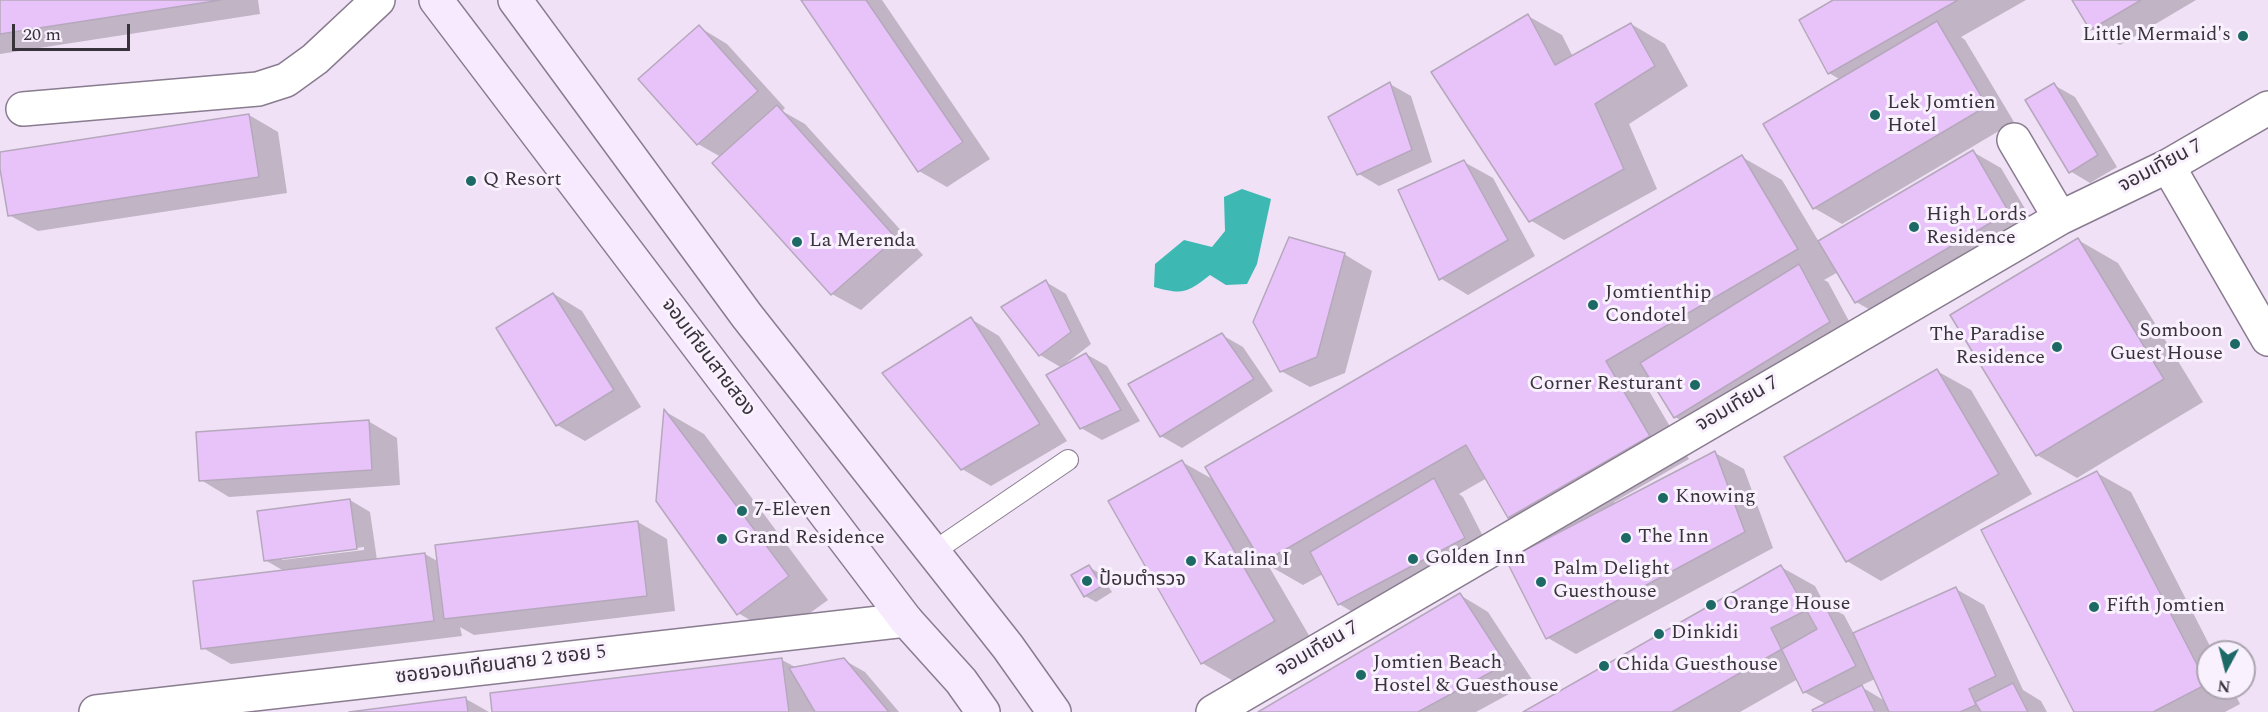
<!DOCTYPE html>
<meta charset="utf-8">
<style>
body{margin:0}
#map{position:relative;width:2268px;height:712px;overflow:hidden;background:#f0e1f7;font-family:Spectral,serif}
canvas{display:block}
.north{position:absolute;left:2196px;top:640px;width:60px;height:60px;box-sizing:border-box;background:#f9f1fe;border:2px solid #aca5b0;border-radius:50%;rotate:187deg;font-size:16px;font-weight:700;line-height:24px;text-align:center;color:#38323a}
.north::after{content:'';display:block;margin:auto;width:21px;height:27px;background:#1d6965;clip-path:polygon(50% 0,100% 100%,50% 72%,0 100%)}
.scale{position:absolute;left:12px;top:24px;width:118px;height:27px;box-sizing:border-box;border:3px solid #38323a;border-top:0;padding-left:8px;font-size:18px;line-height:21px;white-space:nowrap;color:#38323a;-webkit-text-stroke:4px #f9f1fe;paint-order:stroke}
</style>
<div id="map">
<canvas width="2268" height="712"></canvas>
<div class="north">N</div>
<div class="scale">20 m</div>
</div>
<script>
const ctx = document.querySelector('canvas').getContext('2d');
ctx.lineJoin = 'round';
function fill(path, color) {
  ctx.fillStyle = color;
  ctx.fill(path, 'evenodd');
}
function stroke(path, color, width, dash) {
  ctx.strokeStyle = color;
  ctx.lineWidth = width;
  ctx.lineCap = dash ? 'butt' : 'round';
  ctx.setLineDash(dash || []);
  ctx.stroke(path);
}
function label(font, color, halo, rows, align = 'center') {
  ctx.font = font + ' Spectral,"Noto Sans Thai",serif';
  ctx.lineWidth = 6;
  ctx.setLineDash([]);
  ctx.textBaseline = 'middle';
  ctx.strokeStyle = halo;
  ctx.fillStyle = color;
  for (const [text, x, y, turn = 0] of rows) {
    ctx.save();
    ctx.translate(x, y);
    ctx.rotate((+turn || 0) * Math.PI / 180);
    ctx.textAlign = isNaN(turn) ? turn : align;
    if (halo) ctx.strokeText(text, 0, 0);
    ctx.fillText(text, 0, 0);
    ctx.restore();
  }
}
fill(new Path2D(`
 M 1242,189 L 1271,199 L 1257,264 L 1247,284 L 1226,285 L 1210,275 C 1187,293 1183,295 1154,287 L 1155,264 L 1184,240 L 1212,247 L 1225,231 L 1224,197 Z`), '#3db8b2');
fill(new Path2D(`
 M 0,0 L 258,0 L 260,14 L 0,54 Z
 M 802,0 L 882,0 L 990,159 L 947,187 L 919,171 Z
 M 1836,0 L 2026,0 L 1961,37 L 1965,40 L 2014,122 L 1842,224 L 1814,208 L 1841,80 L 1829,73 Z
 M 2074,0 L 2196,0 L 2120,45 L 2091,29 Z
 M 1528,16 L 1562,35 L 1573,57 L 1631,24 L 1665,44 L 1688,86 L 1629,124 L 1657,189 L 1564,240 L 1530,220 Z
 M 699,27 L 727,44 L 785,108 L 782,111 L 805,124 L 923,255 L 861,310 L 832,294 L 714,163 L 721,157 L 698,144 Z
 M 1390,84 L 1411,96 L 1432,162 L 1379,186 L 1359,174 Z
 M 2054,85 L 2075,97 L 2117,167 L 2090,183 L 2070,171 Z
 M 249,115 L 278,132 L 287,193 L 38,231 L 9,215 L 0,154 Z
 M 1973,152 L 2001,168 L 2037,229 L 1885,318 L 1856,302 L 1838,272 L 1824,280 L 1828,282 L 1858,338 L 1704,433 L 1675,417 L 1652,380 L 1645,384 L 1689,459 L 1614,502 L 1616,504 L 1715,453 L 1744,469 L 1773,548 L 1576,654 L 1548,638 L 1549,539 L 1509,517 L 1487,478 L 1459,494 L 1463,497 L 1492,554 L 1368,621 L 1339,604 L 1323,574 L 1303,585 L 1268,565 L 1314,644 L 1242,686 L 1202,663 L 1182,462 L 1216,481 L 1742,157 L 1782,180 L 1819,242 Z
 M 1464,162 L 1493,178 L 1535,256 L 1468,295 L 1440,278 Z
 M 2078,240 L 2118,263 L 2203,402 L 2077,478 L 2037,455 Z
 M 1344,254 L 1372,271 L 1345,373 L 1310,387 L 1281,371 Z
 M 1046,282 L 1066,294 L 1091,344 L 1064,365 L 1065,366 L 1086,354 L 1107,366 L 1140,421 L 1102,440 L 1081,428 L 1062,368 L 1040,355 Z
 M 554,294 L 582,311 L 641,407 L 585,441 L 557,425 Z
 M 971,319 L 999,336 L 1067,441 L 991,486 L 962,469 Z
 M 1222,335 L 1243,347 L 1273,391 L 1182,448 L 1161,436 Z
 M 1937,371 L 1971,390 L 2032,494 L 1881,581 L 1847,561 Z
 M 666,412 L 704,434 L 828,600 L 778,636 L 738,613 Z
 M 368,421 L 397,438 L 400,485 L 229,497 L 201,480 Z
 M 2097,473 L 2131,492 L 2213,652 L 2208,652 L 2208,688 L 2232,688 L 2240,704 L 2225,712 L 2075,712 Z
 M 350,500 L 370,512 L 377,560 L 425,554 L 439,562 L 638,522 L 667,539 L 675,611 L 474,635 L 460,627 L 462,636 L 231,664 L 203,648 L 284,571 L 265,560 ZM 364,547 L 364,550 L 282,560 L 282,557 Z
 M 1089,567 L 1099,573 L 1112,592 L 1096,602 L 1085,596 Z
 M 1781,567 L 1815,586 L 1825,605 L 1844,615 L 1854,634 L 1956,589 L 1984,605 L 2023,690 L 2041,701 L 2047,712 L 1815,712 L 1826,704 L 1804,692 L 1798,679 L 1740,712 L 1525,712 ZM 1875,679 L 1885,701 L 1860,686 Z
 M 1460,595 L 1488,612 L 1533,681 L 1476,712 L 1261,712 Z
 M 782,660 L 797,668 L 844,660 L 865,672 L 899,712 L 494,712 Z
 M 466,699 L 489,712 L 361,712 Z`), '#0003');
const building = new Path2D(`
 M 0,0 L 221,0 L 0,34 Z
 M 801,0 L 866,0 L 963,142 L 918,172 Z
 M 1833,0 L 1958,0 L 1828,74 L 1799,20 Z
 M 2072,0 L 2141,0 L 2090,30 Z
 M 1528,14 L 1555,65 L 1631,23 L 1655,66 L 1595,104 L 1624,169 L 1529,222 L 1431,72 Z
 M 1937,21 L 1987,106 L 1813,209 L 1763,124 Z
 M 699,25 L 758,91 L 697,145 L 638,79 Z
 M 1390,82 L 1412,150 L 1357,175 L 1328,117 Z
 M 2054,83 L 2098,155 L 2069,173 L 2025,100 Z
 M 777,105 L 896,238 L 831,295 L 712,163 Z
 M 249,114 L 259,177 L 8,216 L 0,169 L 0,152 Z
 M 1973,150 L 2009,212 L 1855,303 L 1818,241 Z
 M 1742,155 L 1798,249 L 1606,361 L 1650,436 L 1508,518 L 1466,445 L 1262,563 L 1205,467 Z
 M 1464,160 L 1508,240 L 1439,280 L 1398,190 Z
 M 1289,237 L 1345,253 L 1317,357 L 1280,372 L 1253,322 Z
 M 2078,238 L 2164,379 L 2036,456 L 1950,315 Z
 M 1799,264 L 1830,322 L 1674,418 L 1640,363 Z
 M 1046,280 L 1071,332 L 1039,356 L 1001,307 Z
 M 553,293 L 614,390 L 556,426 L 496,328 Z
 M 971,317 L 1040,424 L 961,470 L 882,373 Z
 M 1222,333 L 1254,379 L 1160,437 L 1128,384 Z
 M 1086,353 L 1121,410 L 1080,429 L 1046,375 Z
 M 1937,369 L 1999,474 L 1846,562 L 1784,457 Z
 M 664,409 L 789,576 L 737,615 L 656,501 Z
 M 369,420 L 372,470 L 199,481 L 196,432 Z
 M 1715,451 L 1745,532 L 1546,639 L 1506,560 Z
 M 1182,460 L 1275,621 L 1201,664 L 1108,501 Z
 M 2097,471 L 2207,684 L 2153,712 L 2074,712 L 1981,530 Z
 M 1434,478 L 1465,538 L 1338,605 L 1310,552 Z
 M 350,499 L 357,549 L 264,561 L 257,511 Z
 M 638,521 L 647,596 L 444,619 L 435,545 Z
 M 425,553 L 434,621 L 201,649 L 193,581 Z
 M 1089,565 L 1102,586 L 1084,597 L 1071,575 Z
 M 1781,565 L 1817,629 L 1672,712 L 1523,712 Z
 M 1956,587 L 1996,676 L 1969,689 L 1976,705 L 1960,712 L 1889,712 L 1853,633 Z
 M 1460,593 L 1506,664 L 1418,712 L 1258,712 Z
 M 1823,602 L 1856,666 L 1803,693 L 1771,628 Z
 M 782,658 L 789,712 L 492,712 L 490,693 Z
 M 844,658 L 889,712 L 815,712 L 789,668 Z
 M 2013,683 L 2028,712 L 1981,712 L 1975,702 Z
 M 1862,685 L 1875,712 L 1813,712 L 1812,710 Z
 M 466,697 L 468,712 L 349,712 Z`);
fill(building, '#e8c3fa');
stroke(building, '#b6a8bc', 1.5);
const lane = new Path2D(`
 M 933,552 L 1068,460`);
const street = new Path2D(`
 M 23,109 L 258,89 L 286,80 L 315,59 L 378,0
 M 2014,140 L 2060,218
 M 2168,166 L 2268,339
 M 96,712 L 906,620
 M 1213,712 L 2060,218 L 2168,166 L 2268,108`);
const secondary = new Path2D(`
 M 436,0 L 906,620 L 961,681 L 983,712
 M 515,0 L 747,316 L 1008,647 L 1054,712`);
stroke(lane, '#897c8f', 22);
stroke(street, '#897c8f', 36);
stroke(secondary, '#897c8f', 36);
stroke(lane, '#fff', 20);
stroke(street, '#fff', 33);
stroke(secondary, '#f7e9fe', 33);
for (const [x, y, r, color] of [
 [2243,36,6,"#1d6965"],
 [1875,115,6,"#1d6965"],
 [471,181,6,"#1d6965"],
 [1914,227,6,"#1d6965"],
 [797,242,6,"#1d6965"],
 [1593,305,6,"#1d6965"],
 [2235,344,6,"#1d6965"],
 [2057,347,6,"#1d6965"],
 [1695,385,6,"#1d6965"],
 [1663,498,6,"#1d6965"],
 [742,511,6,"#1d6965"],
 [1626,538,6,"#1d6965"],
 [722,539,6,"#1d6965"],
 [1413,559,6,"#1d6965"],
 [1191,561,6,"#1d6965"],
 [1087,581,6,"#1d6965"],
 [1541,582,6,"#1d6965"],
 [1711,605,6,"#1d6965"],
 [2094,607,6,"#1d6965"],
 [1659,634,6,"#1d6965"],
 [1604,666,6,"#1d6965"],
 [1361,675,6,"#1d6965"]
]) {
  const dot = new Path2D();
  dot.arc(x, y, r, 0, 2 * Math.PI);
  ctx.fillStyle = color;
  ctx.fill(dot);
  stroke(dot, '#f9f1fe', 2);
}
label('20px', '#38323a', '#f9f1fe', [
 ["Little Mermaid's",2231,36,"right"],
 ["Lek Jomtien",1887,104],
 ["Hotel",1887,127],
 ["Q Resort",483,181],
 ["High Lords",1926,216],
 ["Residence",1926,239],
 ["La Merenda",809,242],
 ["Jomtienthip",1605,294],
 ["Condotel",1605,317],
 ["Somboon",2223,332,"right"],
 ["Guest House",2223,355,"right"],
 ["The Paradise",2045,336,"right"],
 ["Residence",2045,359,"right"],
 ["Corner Resturant",1683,385,"right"],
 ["Knowing",1675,498],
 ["7-Eleven",754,511],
 ["The Inn",1638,538],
 ["Grand Residence",734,539],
 ["Golden Inn",1425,559],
 ["Katalina I",1203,561],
 ["Palm Delight",1553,570],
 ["Guesthouse",1553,593],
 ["ป้อมตำรวจ",1099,581],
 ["Orange House",1723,605],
 ["Fifth Jomtien",2106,607],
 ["Dinkidi",1671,634],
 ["Jomtien Beach",1373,664],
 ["Hostel & Guesthouse",1373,687],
 ["Chida Guesthouse",1616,666]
], 'left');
label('20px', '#38323a', '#f9f1fe', [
 ["จอมเทียน 7",2161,167,-28],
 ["จอมเทียนสายสอง",707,358,53],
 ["จอมเทียน 7",1738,405,-30],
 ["จอมเทียน 7",1318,650,-30],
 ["ซอยจอมเทียนสาย 2 ซอย 5",501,666,-7]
]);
</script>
